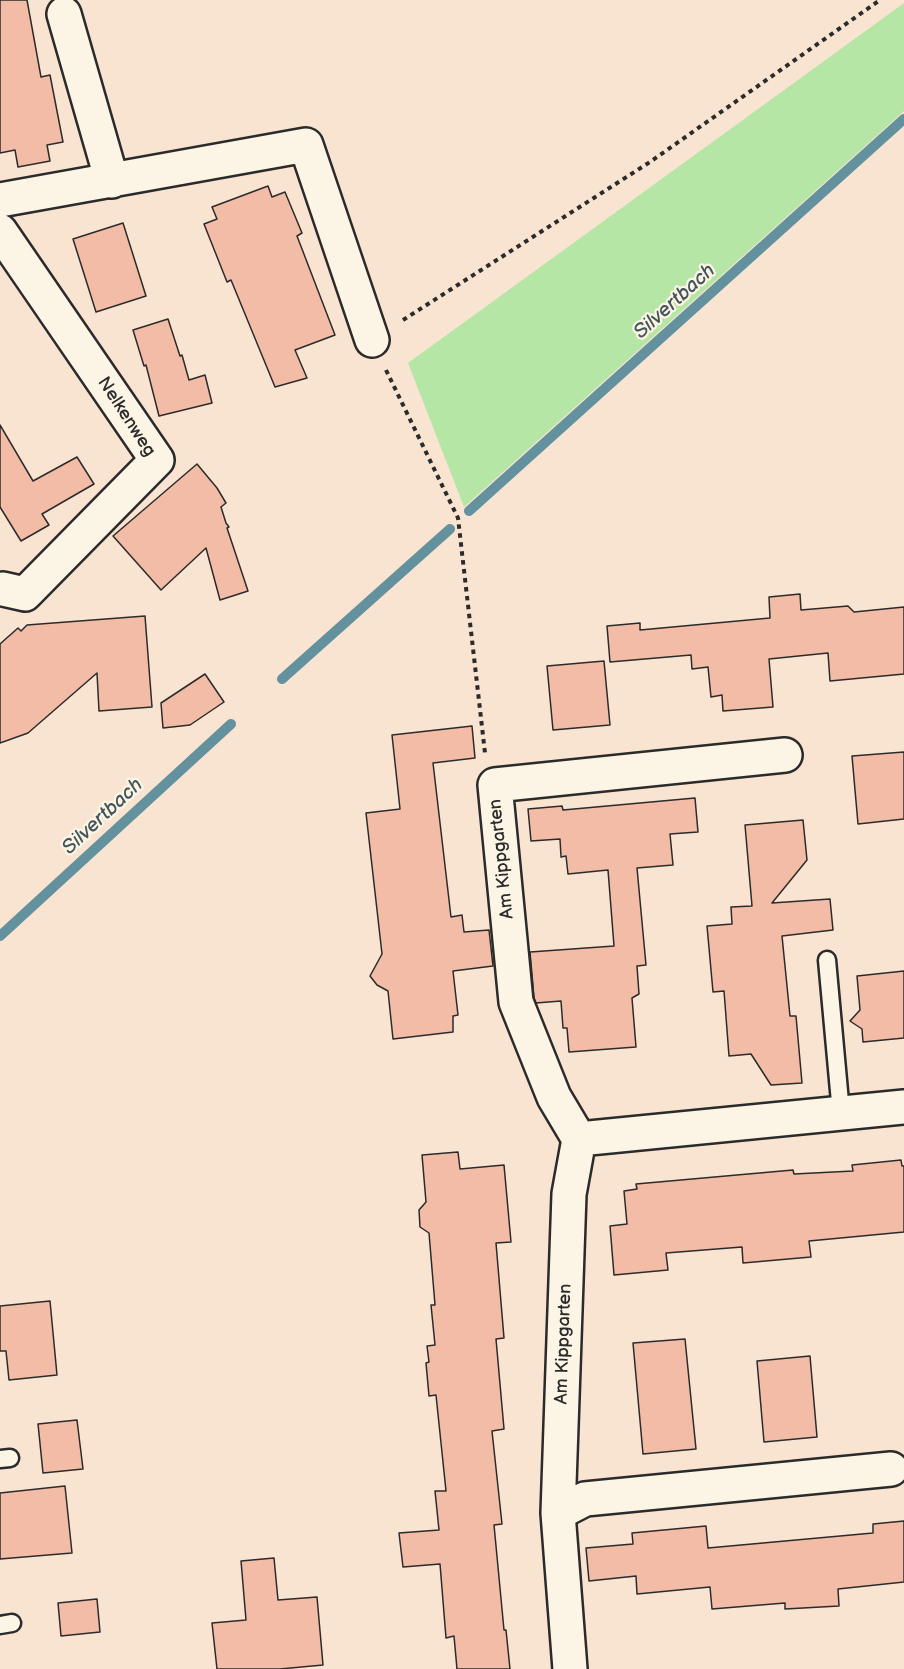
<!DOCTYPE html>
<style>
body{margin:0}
canvas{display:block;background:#f9e4d2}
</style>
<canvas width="904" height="1669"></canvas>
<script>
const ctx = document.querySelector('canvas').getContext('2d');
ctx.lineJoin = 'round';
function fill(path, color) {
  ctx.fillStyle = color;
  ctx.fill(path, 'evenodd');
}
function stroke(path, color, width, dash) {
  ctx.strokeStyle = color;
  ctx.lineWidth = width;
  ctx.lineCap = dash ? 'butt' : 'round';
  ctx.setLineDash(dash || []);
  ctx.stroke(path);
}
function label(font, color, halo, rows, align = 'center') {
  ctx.font = font + ' "Balsamiq Sans",sans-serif';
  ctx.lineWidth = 4.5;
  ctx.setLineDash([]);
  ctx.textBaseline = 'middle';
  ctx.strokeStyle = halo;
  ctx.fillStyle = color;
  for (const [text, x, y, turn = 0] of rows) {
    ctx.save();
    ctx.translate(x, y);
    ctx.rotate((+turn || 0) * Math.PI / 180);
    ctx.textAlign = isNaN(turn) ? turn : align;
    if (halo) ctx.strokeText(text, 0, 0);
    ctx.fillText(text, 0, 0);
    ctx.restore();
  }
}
fill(new Path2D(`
 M 904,3 L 904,111 L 464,507 L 408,363 Z`), '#b6e6a6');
stroke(new Path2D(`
 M 469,511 L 904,119
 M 282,679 L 450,529
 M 0,936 L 231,724`), '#63919d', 10);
const building = new Path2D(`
 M 0,0 L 27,0 L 41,77 L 50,75 L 63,142 L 47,145 L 50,161 L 18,167 L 15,150 L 0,153 Z
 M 268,186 L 272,197 L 285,192 L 302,233 L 297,236 L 335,335 L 295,350 L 307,378 L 275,387 L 231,280 L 227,282 L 204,224 L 217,219 L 212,207 Z
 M 123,223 L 146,296 L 96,312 L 73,239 Z
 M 168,319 L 180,356 L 182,355 L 189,380 L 205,375 L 212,403 L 159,416 L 146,365 L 144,366 L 133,330 Z
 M 0,425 L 33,481 L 77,457 L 94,484 L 42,514 L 49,525 L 21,541 L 0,507 Z
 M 197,464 L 217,488 L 226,503 L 221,507 L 226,523 L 229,527 L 227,528 L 248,591 L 220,600 L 206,548 L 161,590 L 113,536 Z
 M 800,594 L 801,610 L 848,606 L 854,612 L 904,607 L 904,674 L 830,681 L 828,653 L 769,659 L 773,707 L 723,711 L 722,695 L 711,697 L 708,667 L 692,669 L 691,655 L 610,662 L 607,626 L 640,623 L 640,630 L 770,618 L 769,597 Z
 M 145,616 L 152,707 L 99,711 L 97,673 L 28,733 L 0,743 L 0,644 L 18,628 L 21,631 L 27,625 Z
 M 604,661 L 610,725 L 553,730 L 547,666 Z
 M 205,674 L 224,702 L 190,725 L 163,728 L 161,703 Z
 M 472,726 L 475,758 L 433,763 L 451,917 L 462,915 L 464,932 L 489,930 L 493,966 L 453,971 L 458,1015 L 453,1016 L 453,1032 L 393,1039 L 388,991 L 377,985 L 370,976 L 382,954 L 366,813 L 400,809 L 392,735 Z
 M 904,752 L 904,819 L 858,824 L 852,756 Z
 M 695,798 L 698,832 L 670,834 L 673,865 L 637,868 L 646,965 L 637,966 L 639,994 L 632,998 L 636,1047 L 569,1052 L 567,1028 L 563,1028 L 561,1001 L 536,1003 L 534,998 L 530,952 L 614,946 L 608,870 L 568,874 L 566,856 L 561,857 L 560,839 L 531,841 L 528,809 L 562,806 L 563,810 Z
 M 803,820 L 807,860 L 772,903 L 830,899 L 833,930 L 782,936 L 790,1016 L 796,1016 L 802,1083 L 771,1085 L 751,1054 L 729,1056 L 724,991 L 713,992 L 707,926 L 732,924 L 731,907 L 752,906 L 745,825 Z
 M 904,971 L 904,1038 L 863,1042 L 862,1029 L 850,1021 L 860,1010 L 857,976 Z
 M 458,1152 L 460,1169 L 504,1165 L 511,1242 L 496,1243 L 504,1338 L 496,1339 L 504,1429 L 492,1431 L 502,1524 L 494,1525 L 504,1630 L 506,1630 L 510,1669 L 457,1669 L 454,1636 L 446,1638 L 440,1564 L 403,1567 L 399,1533 L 439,1530 L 435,1491 L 446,1491 L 436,1395 L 429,1396 L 426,1363 L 429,1362 L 427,1346 L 435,1345 L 431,1305 L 435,1305 L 429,1233 L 420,1227 L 419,1210 L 426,1202 L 422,1155 Z
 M 901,1160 L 902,1166 L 904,1166 L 904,1232 L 809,1241 L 811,1257 L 743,1263 L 742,1247 L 666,1253 L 668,1270 L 614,1275 L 610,1226 L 627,1224 L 624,1191 L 637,1189 L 636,1184 L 793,1170 L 794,1174 L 853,1171 L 852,1165 Z
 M 50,1301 L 57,1375 L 9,1380 L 6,1351 L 0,1351 L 0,1306 Z
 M 685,1339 L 696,1449 L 643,1454 L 633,1343 Z
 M 810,1356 L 817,1437 L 764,1442 L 757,1361 Z
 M 77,1420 L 83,1469 L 43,1473 L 38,1424 Z
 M 65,1486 L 72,1553 L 0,1559 L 0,1493 Z
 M 904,1521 L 904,1582 L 838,1589 L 839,1606 L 785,1609 L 785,1603 L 712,1609 L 710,1587 L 637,1594 L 636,1576 L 589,1581 L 586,1548 L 633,1544 L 632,1533 L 706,1526 L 708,1548 L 873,1533 L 873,1524 Z
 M 274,1558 L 278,1600 L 317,1597 L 323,1665 L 280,1669 L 217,1669 L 212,1623 L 246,1620 L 241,1561 Z
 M 97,1599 L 100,1632 L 61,1636 L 58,1603 Z`);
fill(building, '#f3bca6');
stroke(building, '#2b2b2b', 1.5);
const service = new Path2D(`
 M 827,960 L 841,1113
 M 0,1459 L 10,1458
 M 0,1625 L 12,1623`);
const minor = new Path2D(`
 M 64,14 L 112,181
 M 0,200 L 306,145 L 372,340
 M 0,231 L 157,460 L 25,594 L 3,589
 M 579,1139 L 554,1097 L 516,1002 L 495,785 L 785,755
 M 558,1513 L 585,1499 L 891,1469
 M 570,1669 L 558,1513 L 569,1194 L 579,1139 L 904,1107`);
stroke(service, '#2b2b2b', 21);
stroke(minor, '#2b2b2b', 38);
stroke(new Path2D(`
 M 403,320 L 650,162 L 880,0
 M 386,370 L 458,518 L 485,753`), '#2b2b2b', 4, [4.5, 4.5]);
stroke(service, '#fcf5e5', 16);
stroke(minor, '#fcf5e5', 33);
label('18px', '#2b2b2b', '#fcf5e5', [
 ["Nelkenweg",126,417,57],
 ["Am Kippgarten",502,859,-96],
 ["Am Kippgarten",564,1344,-88]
]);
label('italic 20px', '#42565a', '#fcf5e5', [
 ["Silvertbach",675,302,-42],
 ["Silvertbach",103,817,-43]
]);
</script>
